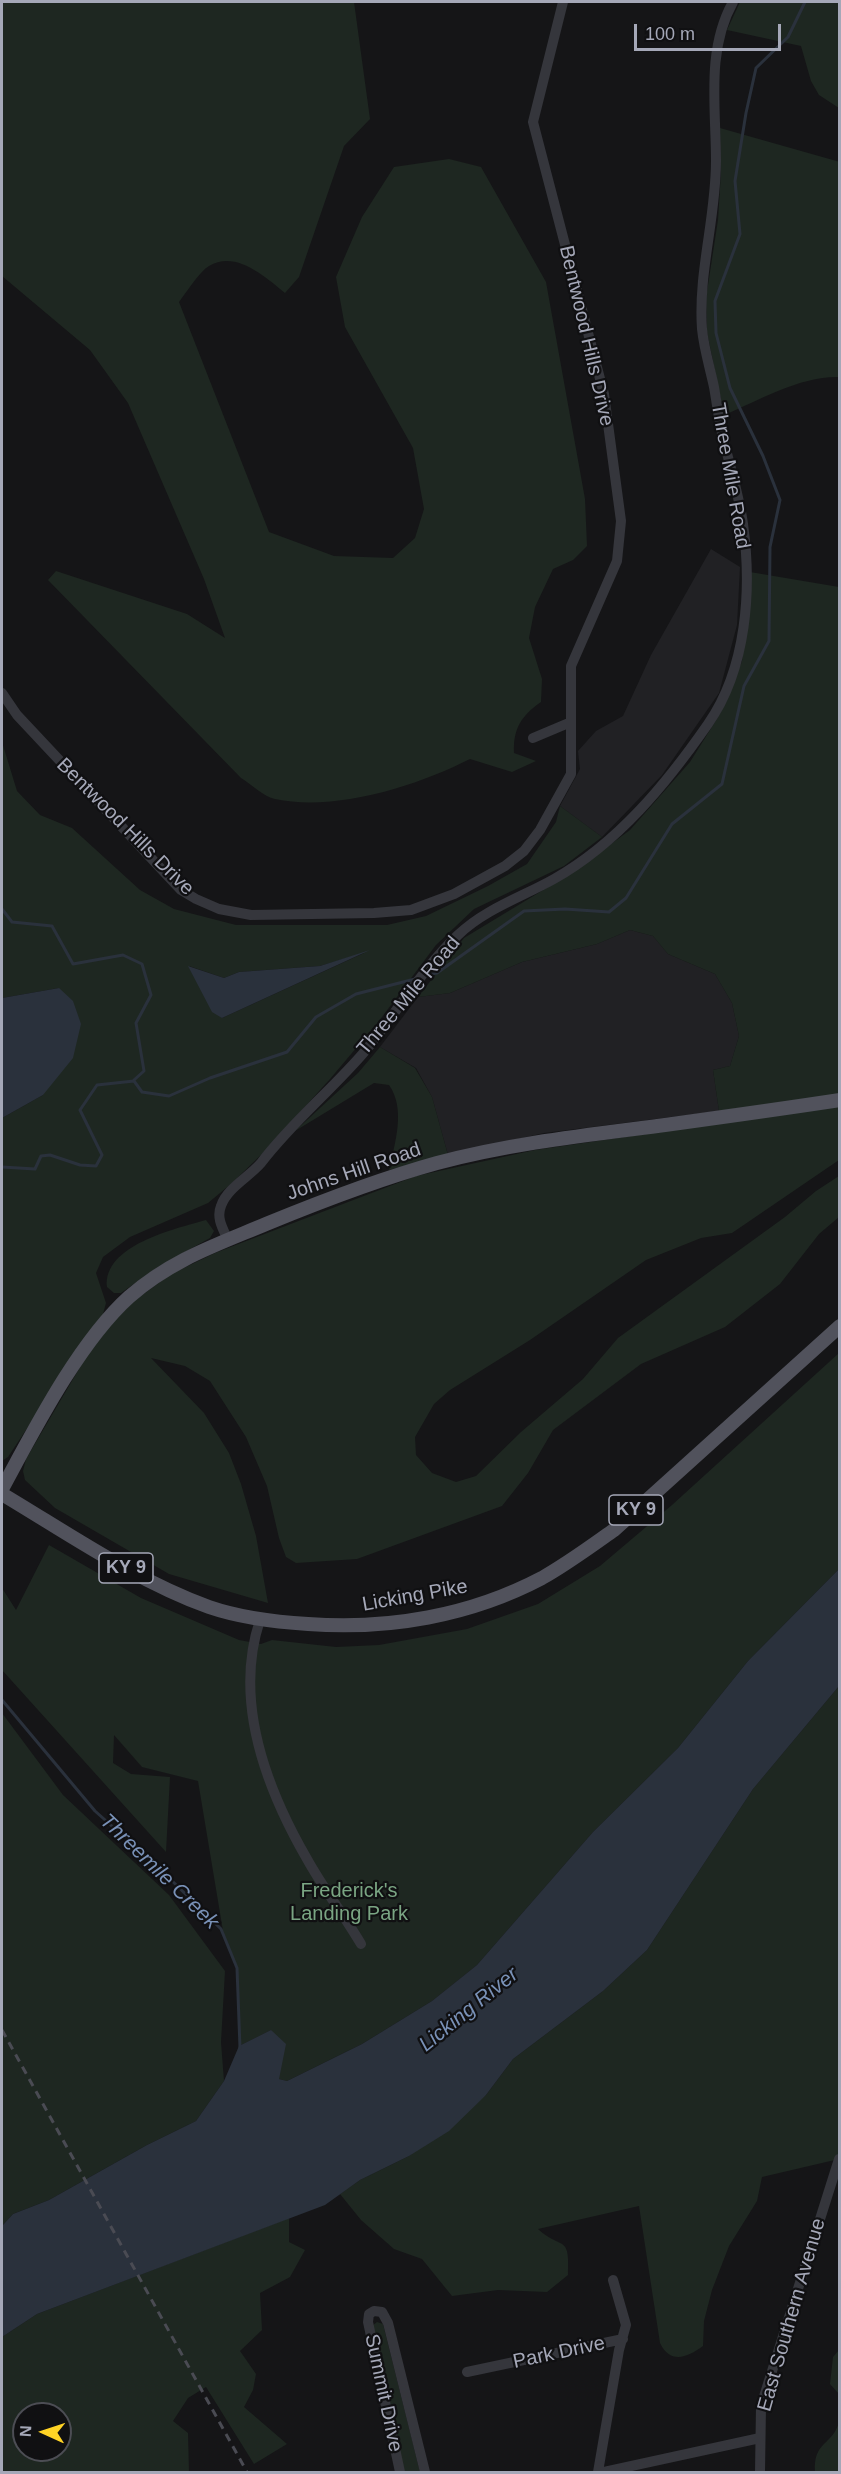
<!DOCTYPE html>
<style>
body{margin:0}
#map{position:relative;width:841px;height:2474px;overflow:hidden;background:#151517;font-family:Helvetica,sans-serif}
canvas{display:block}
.frame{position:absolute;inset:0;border:3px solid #a5a8b8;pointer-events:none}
.north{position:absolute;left:12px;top:2402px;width:60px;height:60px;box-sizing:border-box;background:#101012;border:2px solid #4c4d54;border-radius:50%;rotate:273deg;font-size:16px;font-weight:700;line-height:24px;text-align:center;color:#a5a8b8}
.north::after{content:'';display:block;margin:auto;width:21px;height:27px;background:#ffd325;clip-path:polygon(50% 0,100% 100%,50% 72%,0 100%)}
.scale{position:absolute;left:634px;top:24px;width:147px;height:27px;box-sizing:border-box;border:3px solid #a5a8b8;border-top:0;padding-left:8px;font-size:18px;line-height:21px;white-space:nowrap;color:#a5a8b8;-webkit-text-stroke:4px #101012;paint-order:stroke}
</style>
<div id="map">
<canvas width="841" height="2474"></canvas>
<div class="frame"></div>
<div class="north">N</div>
<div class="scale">100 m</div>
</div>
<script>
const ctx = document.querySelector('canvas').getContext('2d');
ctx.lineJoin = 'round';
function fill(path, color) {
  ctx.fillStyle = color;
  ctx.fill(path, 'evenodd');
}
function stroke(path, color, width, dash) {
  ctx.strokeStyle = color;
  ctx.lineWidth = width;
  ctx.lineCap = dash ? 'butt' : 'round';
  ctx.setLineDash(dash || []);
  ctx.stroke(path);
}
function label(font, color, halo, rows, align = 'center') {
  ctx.font = font + ' Helvetica,sans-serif';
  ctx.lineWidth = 4.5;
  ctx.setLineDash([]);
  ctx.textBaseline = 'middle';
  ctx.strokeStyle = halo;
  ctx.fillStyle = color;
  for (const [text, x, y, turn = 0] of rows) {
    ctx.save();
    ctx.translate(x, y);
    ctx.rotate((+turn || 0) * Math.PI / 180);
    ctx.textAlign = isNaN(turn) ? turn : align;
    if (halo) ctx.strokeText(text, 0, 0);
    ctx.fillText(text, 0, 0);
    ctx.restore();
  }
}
fill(new Path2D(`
 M 711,549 L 740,567 L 737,625 L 719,693 L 662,775 L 602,837 L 560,806 L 580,769 L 578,751 L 596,731 L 623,716 L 651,655 Z
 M 630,930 L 653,936 L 668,954 L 715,974 L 732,1003 L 739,1036 L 730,1066 L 713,1070 L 719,1111 L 544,1133 L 448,1155 L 432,1097 L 416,1068 L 380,1047 L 418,997 L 450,993 L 522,962 L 597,944 Z`), '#212124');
fill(new Path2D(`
 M 2,2 L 354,2 L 370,119 L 344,146 L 299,277 L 285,293 C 265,277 236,250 209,266 C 200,271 186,293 179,302 L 269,532 L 334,556 L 393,558 L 415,538 L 424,509 L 413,448 L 345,327 L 336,277 L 362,217 L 394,167 L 449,159 L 481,167 L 546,282 L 585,499 L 587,546 L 573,560 L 553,569 L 535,607 L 529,638 L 542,679 L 541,702 C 521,716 513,729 514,753 L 536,761 L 512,772 L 470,759 C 417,786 335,812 275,799 C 264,797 251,784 241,778 L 48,580 L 56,571 L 187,614 L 225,638 L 204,579 L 128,403 L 90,350 L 2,276 Z
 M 740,2 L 839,2 L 839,108 L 819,95 L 811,81 L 801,46 L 727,30 Z
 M 720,128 L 840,162 L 839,377 C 800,376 760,400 724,415 L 707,332 L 706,298 L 718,220 L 721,172 Z
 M 750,572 L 839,587 L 839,1095 L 719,1111 L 713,1070 L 730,1066 L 739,1036 L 732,1003 L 715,974 L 668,954 L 653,936 L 630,930 L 597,944 L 522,962 L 450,993 L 418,997 L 464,938 L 573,872 L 630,830 L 690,762 L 720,714 L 742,661 Z
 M 2,742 L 17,791 L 40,815 L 72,828 L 140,890 L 174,909 L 236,925 L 387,925 L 426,916 L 488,886 L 527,864 L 556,822 L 560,806 L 602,837 L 564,866 L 474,909 L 436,945 L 379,1021 L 330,1079 L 265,1151 L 232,1183 L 208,1203 L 130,1237 L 103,1257 L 96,1273 L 106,1303 L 103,1314 L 8,1457 L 2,1461 L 2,1118 L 43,1095 L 59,988 L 2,998 ZM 364,953 L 222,1018 L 189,966 L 224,978 L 239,972 L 320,966 Z
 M 380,1047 L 415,1068 L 432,1097 L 448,1155 L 389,1170 C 395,1143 406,1109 389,1085 L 374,1083 L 295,1131 L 358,1073 Z
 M 839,1106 L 839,1160 L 732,1233 L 701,1238 L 646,1260 L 530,1340 L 450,1390 L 434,1404 L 415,1437 L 416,1455 L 432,1473 L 456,1482 L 476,1476 L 521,1432 L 583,1379 L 618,1338 L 785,1217 L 816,1191 L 839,1176 L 839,1217 L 819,1234 L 780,1284 L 725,1327 L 641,1364 L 553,1430 L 528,1473 L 502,1506 L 357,1559 L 296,1563 L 286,1557 L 279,1538 L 267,1486 L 246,1437 L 210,1381 L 185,1366 L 151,1358 L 204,1413 L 229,1453 L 241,1484 L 256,1536 L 268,1603 L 169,1574 L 55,1508 L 25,1480 L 23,1471 L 26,1459 L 86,1357 L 111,1324 L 134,1301 L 171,1274 L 215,1253 L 416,1176 L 535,1150 Z
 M 206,1220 L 214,1231 L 210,1238 L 158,1267 L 121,1293 L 114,1293 L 107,1287 C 103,1245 175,1229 206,1220 Z
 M 839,1353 L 839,1569 L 748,1661 L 678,1748 L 593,1832 L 477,1965 L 432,2001 L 362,2044 L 287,2081 L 279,2079 L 271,2030 L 239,2046 L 237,1968 L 224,1937 L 198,1781 L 142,1767 L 114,1735 L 113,1763 L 131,1774 L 170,1777 L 166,1852 L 2,1670 L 2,1588 L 16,1610 L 49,1545 L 141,1598 L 239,1640 L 261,1644 L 272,1640 L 336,1647 L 379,1645 L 467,1629 L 538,1604 L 600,1566 L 672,1505 Z
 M 839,1686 L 839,2159 L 762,2177 L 757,2201 L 729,2246 L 712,2290 L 704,2321 L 703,2346 C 687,2358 670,2364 660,2343 L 639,2206 L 538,2229 C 562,2251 570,2233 568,2275 L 547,2292 L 498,2290 L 452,2296 L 422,2259 L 394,2249 L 361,2220 L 340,2194 L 360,2180 L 409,2156 L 486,2095 L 513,2059 L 603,1991 L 647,1950 L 753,1789 Z
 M 2,1713 L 63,1795 L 169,1895 L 225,1971 L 221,2042 L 224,2081 L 196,2121 L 147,2145 L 49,2200 L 13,2214 L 2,2226 L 2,2004 L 3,1999 L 2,1995 Z
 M 289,2218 L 289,2242 L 305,2250 L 290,2277 L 260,2293 L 262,2330 L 240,2351 L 256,2374 L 253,2390 L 244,2407 L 287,2444 L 254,2464 L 206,2387 L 188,2398 L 173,2421 L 188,2433 L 189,2472 L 2,2472 L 2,2337 L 37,2314 ZM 24,2414 L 60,2414 L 60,2450 L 24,2450 Z
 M 377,2322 L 383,2324 L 420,2472 L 404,2472 L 372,2326 Z
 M 839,2350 L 839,2394 L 830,2384 L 833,2357 Z
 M 839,2422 L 839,2472 L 815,2472 C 813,2441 833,2445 839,2422 Z`), '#1e2721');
fill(new Path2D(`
 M 370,950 L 222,1018 L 212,1012 L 188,966 L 224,978 L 239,972 L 320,966 Z
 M 59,988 L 73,1001 L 81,1024 L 73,1058 L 43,1095 L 2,1118 L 2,998 Z
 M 839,1569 L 839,1686 L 753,1789 L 647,1950 L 603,1991 L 513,2059 L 486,2095 L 449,2131 L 409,2156 L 360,2180 L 325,2205 L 37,2314 L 2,2337 L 2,2226 L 13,2214 L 49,2200 L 147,2145 L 196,2121 L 224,2081 L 239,2046 L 271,2030 L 286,2044 L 279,2079 L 287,2081 L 362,2044 L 432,2001 L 477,1965 L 593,1832 L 678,1748 L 748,1661 Z`), '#2a313c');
stroke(new Path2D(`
 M 2,909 L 12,922 L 52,926 L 73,964 L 123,955 L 142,964 L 151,995 L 136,1023 L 144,1071 L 134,1080
 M 427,975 L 437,973 L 524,911 L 565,909 L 609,912 L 626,898 L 672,824 L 722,784 L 744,686 L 769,641 L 770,547 L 780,500 L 763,456 L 730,388 L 716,333 L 715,301 L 740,234 L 735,181 L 746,113 L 756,68 L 788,37 L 805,2
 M 2,1167 L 35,1169 L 41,1156 L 50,1155 L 80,1165 L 96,1166 L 102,1155 L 80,1110 L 97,1085 L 134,1081 L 142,1092 L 169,1096 L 210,1078 L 287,1052 L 316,1017 L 356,994 L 415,979
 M 2,1700 L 95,1811 L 159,1868 L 221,1929 L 237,1968 L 240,2048`), '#2a313c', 3);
stroke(new Path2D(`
 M 2,693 L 17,715 L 181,890 L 196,899 L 219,909 L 251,915 L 374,913 L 411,910 L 454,894 L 505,866 L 524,851 L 540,830 L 571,774 L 571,666 L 617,561 L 621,521 L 604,394 L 533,122 L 563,2
 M 533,738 L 571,722
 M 228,1240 C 223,1229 216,1218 221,1206 C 227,1188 249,1177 261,1163 C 292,1122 333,1089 366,1050 C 397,1012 423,968 458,935 C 485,909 522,897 554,879 C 618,843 667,783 708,724 C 747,668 752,589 743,524 C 739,495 730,466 723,438 C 719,421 717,404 714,387 C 710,368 704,349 702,329 C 698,272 716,218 716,161 C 716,107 706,50 733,2
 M 260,1620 C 233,1701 266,1788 307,1859 C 323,1888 344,1915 361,1944
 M 467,2372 L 623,2339
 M 400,2472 L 368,2322 L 369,2314 L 374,2311 L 382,2312 L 388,2323 L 425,2472
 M 598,2472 L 619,2350 L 626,2325 L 613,2280
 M 604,2472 L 760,2438
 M 760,2472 L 761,2406 L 839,2159`), '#35363c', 10);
stroke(new Path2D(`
 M 2,1489 C 34,1430 79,1342 129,1297 C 171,1260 216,1245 266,1224 C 322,1201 379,1179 437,1163 C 512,1143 588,1135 665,1125 C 723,1117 781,1109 840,1100
 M 2,1494 C 69,1534 135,1580 209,1607 C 241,1618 275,1622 308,1624 C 388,1630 470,1616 542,1578 C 567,1564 590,1547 614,1530 L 840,1326`), '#51525c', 14);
stroke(new Path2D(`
 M 2,2030 L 247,2472`), '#4a4b53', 3, [8, 6]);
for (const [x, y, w] of [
 [636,1510,54],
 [126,1568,54]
]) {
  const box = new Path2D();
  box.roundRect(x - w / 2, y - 15, w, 30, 4.5);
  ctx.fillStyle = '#101012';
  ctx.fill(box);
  stroke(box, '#a5a8b8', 1.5);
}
label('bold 18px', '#a5a8b8', null, [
 ["KY 9",636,1510],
 ["KY 9",126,1568]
]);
label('20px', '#a5a8b8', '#101012', [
 ["Bentwood Hills Drive",586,336,77],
 ["Three Mile Road",730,476,80],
 ["Bentwood Hills Drive",125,827,45],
 ["Three Mile Road",409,996,-50],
 ["Johns Hill Road",354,1172,-19],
 ["Licking Pike",415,1596,-10],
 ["East Southern Avenue",792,2315,-74],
 ["Park Drive",559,2353,-12],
 ["Summit Drive",383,2393,78]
]);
label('20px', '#7aa583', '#101012', [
 ["Frederick's",349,1891],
 ["Landing Park",349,1914]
]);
label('italic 21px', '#7991b7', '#101012', [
 ["Threemile Creek",159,1872,44],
 ["Licking River",469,2010,-39]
]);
</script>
